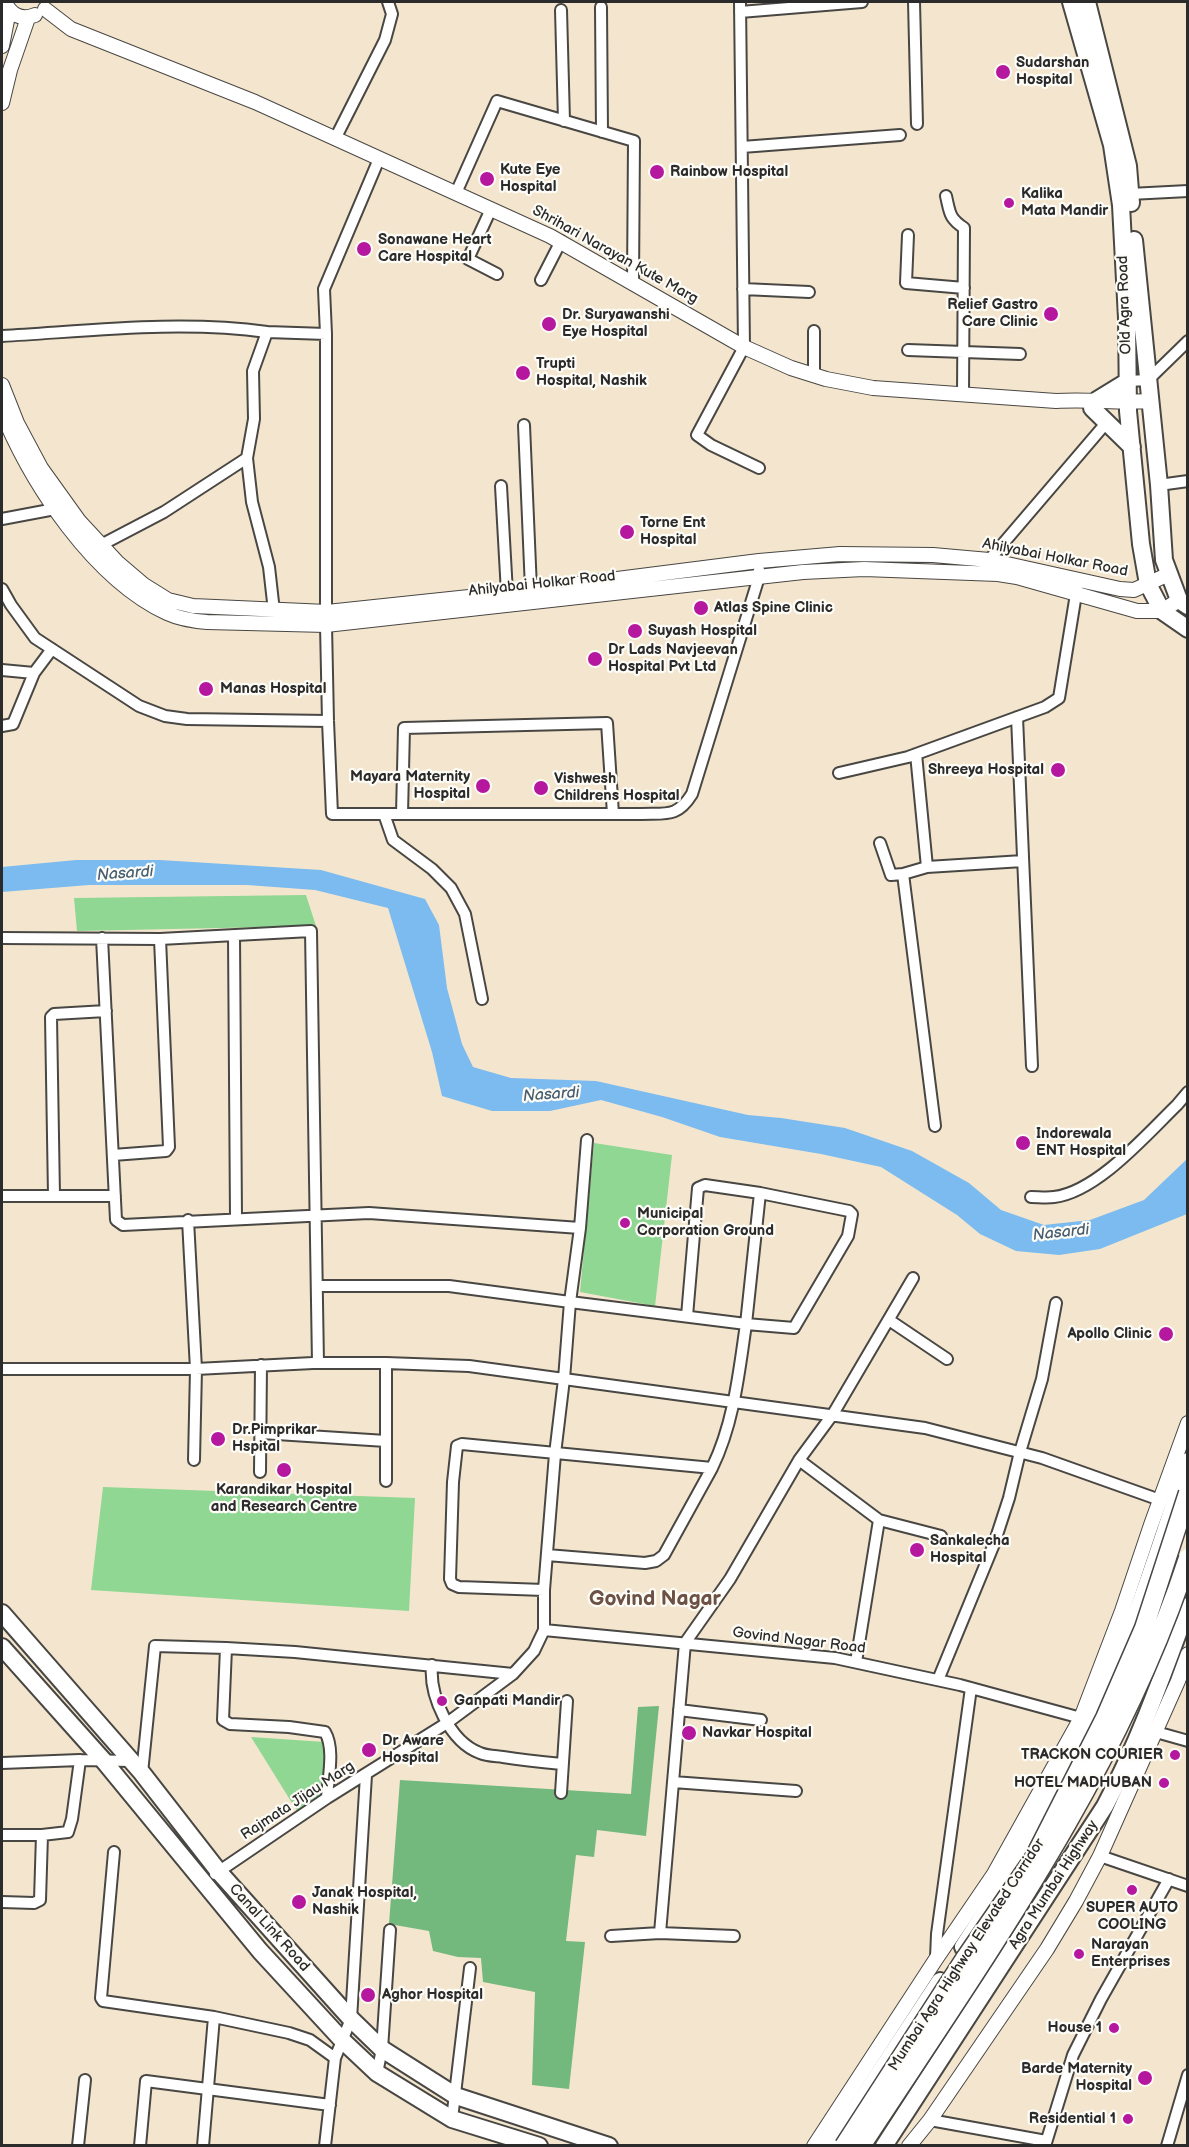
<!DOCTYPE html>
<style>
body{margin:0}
#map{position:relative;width:1189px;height:2147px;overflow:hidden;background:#f4e6ce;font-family:"Balsamiq Sans",sans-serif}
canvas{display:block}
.frame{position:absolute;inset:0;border:3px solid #2b2b2b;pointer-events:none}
</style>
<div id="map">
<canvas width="1189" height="2147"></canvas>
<div class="frame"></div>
</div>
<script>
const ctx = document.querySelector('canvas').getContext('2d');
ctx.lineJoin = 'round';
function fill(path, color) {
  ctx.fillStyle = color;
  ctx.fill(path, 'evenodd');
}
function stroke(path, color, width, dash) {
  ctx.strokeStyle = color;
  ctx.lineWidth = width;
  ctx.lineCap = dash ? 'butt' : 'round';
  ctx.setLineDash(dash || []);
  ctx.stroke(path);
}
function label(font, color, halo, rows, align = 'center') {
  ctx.font = font + ' "Balsamiq Sans",sans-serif';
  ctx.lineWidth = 4.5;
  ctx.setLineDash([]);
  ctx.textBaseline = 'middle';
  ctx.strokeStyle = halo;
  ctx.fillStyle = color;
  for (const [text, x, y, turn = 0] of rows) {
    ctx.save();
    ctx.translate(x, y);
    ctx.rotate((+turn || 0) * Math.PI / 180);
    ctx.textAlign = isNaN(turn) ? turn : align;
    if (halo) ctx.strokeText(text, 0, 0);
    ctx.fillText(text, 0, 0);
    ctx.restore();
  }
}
fill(new Path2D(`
 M 306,895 L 316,926 L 77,931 L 74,898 Z
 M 594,1143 L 672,1155 L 655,1306 L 580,1292 Z
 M 103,1487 L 415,1498 L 409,1611 L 91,1590 Z
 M 251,1737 L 325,1742 L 325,1795 L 297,1811 Z`), '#8fd793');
fill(new Path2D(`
 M 659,1706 L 646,1836 L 597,1830 L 594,1857 L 576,1855 L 566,1941 L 585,1942 L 569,2089 L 532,2085 L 535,1992 L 483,1982 L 481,1958 L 458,1957 L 433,1951 L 429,1931 L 389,1924 L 400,1780 L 631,1794 L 638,1707 Z`), '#73b87d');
fill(new Path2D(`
 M 76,860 L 160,860 L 321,870 L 425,899 L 439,925 L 447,988 L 462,1044 L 473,1067 L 511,1078 L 596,1081 L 748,1115 L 781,1118 L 845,1128 L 912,1151 L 969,1183 L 1001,1210 L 1044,1225 L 1090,1220 L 1144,1200 L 1187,1159 L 1187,1214 L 1100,1249 L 1059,1255 L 1016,1251 L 980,1234 L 957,1215 L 881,1167 L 821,1154 L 720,1137 L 662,1117 L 601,1100 L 550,1111 L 492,1111 L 442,1096 L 432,1052 L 388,908 L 315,890 L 247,885 L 89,885 L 2,892 L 2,867 Z`), '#7bbbef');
const street = new Path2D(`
 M 740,2 L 744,347 L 697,435 L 711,445 L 759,468
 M 914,2 L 917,124
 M 601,7 L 602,132
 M 561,10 L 564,121
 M 740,12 L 862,2
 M 335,139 L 385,40 L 392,14 L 388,2
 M 742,147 L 900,135
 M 379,159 L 324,289 L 326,334 L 326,625 L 328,721 L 332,814 L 641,814 C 666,813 677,818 692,794 L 759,577 L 759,570
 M 456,193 L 497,101 L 634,141 L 633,283
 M 1130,194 L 1188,191
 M 946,196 C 950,213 949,218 964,228 L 963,395
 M 491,209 L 468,259 L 497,274
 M 908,235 L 906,283 L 964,288
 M 541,280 L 561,241
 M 743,289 L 809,292
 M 2,336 C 90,331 178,320 267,332
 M 908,350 L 1020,354
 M 814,376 L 814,331
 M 1128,381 L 1148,380 L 1188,341
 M 524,425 L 531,589
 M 1159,485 L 1188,481
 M 501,486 L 507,593
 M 2,519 L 55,509
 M 101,545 L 164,512 L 247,458
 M 989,560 L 1107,422
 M 2,589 L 11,605 L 35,638 L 139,706 L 165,716 L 187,719 L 328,721
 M 274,611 L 269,567 L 252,502 L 247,458 L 254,419 L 253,371 L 267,332 L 326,334
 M 2,670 L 34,673
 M 1017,717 L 1032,1066
 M 2,726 L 13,724 L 34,673 L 52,649
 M 916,754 L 927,867 L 903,874 L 935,1126
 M 839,773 L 908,757 L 1045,707 L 1059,698 L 1077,588
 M 384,814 L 393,840 L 432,869 L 451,888 L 465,914 L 482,999
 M 402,814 L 404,728 L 607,723 L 613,814
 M 880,843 L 891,875 L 903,874
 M 927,867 L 1023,861
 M 234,936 L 236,1218
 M 2,938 L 160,939 L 311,931 L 318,1363
 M 102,938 L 116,1220 L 123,1225 L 369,1213 L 580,1228
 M 113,1155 L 166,1151 L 169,1147 L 160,939
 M 2,1196 L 115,1196
 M 54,1196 L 51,1017 L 54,1014 L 106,1011
 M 1031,1197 C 1038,1197 1047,1198 1054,1197 C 1097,1192 1146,1135 1177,1105 L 1188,1092
 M 188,1220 L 196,1369 L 194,1460
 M 317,1286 L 449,1286 L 570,1302 L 580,1228 L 587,1140
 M 889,1320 L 947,1359
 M 2,1369 L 196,1369 L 313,1363 L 386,1363 L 469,1366 L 564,1379 L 570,1302 L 746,1324 L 760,1193 L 705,1185 L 698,1188 L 687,1316
 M 261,1433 L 386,1441
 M 799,1460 L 879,1520 L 941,1536
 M 260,1472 L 261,1365
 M 386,1481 L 386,1363
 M 547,1555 L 645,1563 L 656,1561 L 664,1555 L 712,1468
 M 544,1590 L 459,1587 L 452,1584 L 450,1579 L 453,1482 L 457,1446 L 462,1444 L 712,1468 C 734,1423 739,1372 746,1324 L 794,1328 L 848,1236 L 852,1214 L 849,1211 L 760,1193
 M 544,1630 L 835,1658 L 960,1685 L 1081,1718
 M 856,1662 L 879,1520
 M 432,1665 C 429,1696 450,1742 480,1753 C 487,1756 496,1756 503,1757 C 523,1760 542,1762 562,1764
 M 938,1680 L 994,1544 L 1009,1498 L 1020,1452 L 1042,1379 L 1056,1303
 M 679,1710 L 761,1720
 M 1156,1732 L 1188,1741
 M 2,1763 L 80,1760 L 131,1761
 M 142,1773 L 155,1646 L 226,1648
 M 673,1782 L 796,1791
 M 561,1793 L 567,1701
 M 327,1798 C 328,1778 335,1749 325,1732 L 289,1727 L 230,1724 L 223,1720 L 226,1648 L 295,1652 L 513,1674
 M 2,1835 L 42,1835 L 68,1832 L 72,1819 L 80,1760
 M 114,1852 L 101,1998 L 103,2001 L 214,2017
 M 1100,1856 L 1188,1886
 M 215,1874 L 327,1798 L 447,1723 L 513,1674 L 534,1651 L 544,1630 L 544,1590 L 555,1454 L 564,1379 L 925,1428 L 1042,1458 L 1160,1500
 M 2,1902 L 34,1903 L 40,1900 L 42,1835
 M 611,1936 L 660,1933
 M 734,1936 L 660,1933 L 685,1643 L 730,1579 L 799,1460 L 833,1414 L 913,1278
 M 936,1958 L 937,1934 L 971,1688
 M 377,2073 L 382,2049 L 390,1930
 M 452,2119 L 470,1968
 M 930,2120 L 1046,2141
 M 78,2146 L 85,2080
 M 140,2146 L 146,2081 L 330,2105
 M 203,2146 L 214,2017 L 289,2033 L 310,2040 L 335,2058
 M 325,2146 L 335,2058 L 351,2019 L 366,1775
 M 1045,2146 L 1073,2055 L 1101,1999 L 1169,1879
 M 1167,2146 L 1188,2075`);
const secondary = new Path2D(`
 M 5,2 C 10,14 21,21 35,15
 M 45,9 L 71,29 L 255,102 L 550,236 L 744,347 L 791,368 L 826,379 L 873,388 L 1056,401 C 1087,399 1118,403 1150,401
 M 2,46 L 9,10
 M 2,103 L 10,70 L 28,18
 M 2,385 L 17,423 L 41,468 L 79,521 L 117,562 L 144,585 L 168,600 L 193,606 L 327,612 L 507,593 L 759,561 L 840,554 L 933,555 L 989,560 L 1120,589 L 1134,590 L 1169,574
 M 2,412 C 32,485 94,579 167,613 C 180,619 194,621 207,622 L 326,625 L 803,572 L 864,569 L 998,574 L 1017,577 L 1137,611 L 1162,611 L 1179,600
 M 814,2146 L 936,1959 L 994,1874 L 1081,1718 L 1122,1611 L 1151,1525 L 1188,1423
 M 909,2146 L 930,2120 L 1047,1949 L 1076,1901 L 1100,1856 L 1178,1681 L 1188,1654`);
const primary = new Path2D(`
 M 1071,2 L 1112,145 L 1121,205 L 1127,318 L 1128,411 L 1141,544 L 1148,584 L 1162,611 L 1188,629
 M 1087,2 L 1128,166 L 1131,203
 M 1134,240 L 1159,485 L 1164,560 L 1179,600 L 1188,606
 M 1097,400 L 1128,381
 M 1092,408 L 1132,447
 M 2,1613 L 142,1773 L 219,1872 L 351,2019 L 382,2049 L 456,2096 L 609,2146
 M 2,1647 L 103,1760 L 260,1951 L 343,2041 L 377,2073 L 452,2119 L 539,2146
 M 963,1947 C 1027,1850 1084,1746 1127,1638 C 1150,1580 1169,1520 1188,1461
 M 831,2146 L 940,1981
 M 884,2146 L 1105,1806 C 1139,1742 1163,1674 1188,1606`);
stroke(street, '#494743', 14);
stroke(secondary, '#494743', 16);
stroke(primary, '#494743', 20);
stroke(street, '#fff', 10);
stroke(secondary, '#fff', 14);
stroke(primary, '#fff', 16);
const highwayBridge = new Path2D(`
 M 844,2146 L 966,1957 L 1034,1858 L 1105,1718 L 1144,1628 L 1188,1493
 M 861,2146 C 984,1958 1118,1773 1188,1558`);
stroke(highwayBridge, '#494743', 21, []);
stroke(highwayBridge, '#fff', 18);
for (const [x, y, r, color] of [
 [1003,72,8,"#b5179e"],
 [657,172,8,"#b5179e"],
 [487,179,8,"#b5179e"],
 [1009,203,6,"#b5179e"],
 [364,249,8,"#b5179e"],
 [1051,314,8,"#b5179e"],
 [549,324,8,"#b5179e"],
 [523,373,8,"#b5179e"],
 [627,532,8,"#b5179e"],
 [701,608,8,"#b5179e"],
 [635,631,8,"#b5179e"],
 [595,659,8,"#b5179e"],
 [206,689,8,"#b5179e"],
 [1058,770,8,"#b5179e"],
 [483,786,8,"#b5179e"],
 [541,788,8,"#b5179e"],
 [1023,1143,8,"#b5179e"],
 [625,1223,6,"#b5179e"],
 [1166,1334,8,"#b5179e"],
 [218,1439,8,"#b5179e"],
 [284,1470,8,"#b5179e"],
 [917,1550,8,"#b5179e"],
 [442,1701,6,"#b5179e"],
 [689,1733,8,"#b5179e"],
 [369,1750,8,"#b5179e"],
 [1175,1755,6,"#b5179e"],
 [1164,1783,6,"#b5179e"],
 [1132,1890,6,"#b5179e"],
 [299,1902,8,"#b5179e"],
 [1079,1954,6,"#b5179e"],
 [368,1995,8,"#b5179e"],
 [1114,2028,6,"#b5179e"],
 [1145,2078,8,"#b5179e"],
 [1128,2119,6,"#b5179e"]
]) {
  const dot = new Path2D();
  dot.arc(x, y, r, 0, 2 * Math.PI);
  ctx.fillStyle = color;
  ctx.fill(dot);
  stroke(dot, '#fdfcf7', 2);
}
label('bold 15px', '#2b2b2b', '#fdfcf7', [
 ["Sudarshan",1016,63],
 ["Hospital",1016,80],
 ["Kute Eye",500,170],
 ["Hospital",500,187],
 ["Rainbow Hospital",670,172],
 ["Kalika",1021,194],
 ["Mata Mandir",1021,211],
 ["Sonawane Heart",378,240],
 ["Care Hospital",378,257],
 ["Relief Gastro",1038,305,"right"],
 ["Care Clinic",1038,322,"right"],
 ["Dr. Suryawanshi",562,315],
 ["Eye Hospital",562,332],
 ["Trupti",536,364],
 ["Hospital, Nashik",536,381],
 ["Torne Ent",640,523],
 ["Hospital",640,540],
 ["Atlas Spine Clinic",714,608],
 ["Suyash Hospital",648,631],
 ["Dr Lads Navjeevan",608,650],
 ["Hospital Pvt Ltd",608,667],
 ["Manas Hospital",220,689],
 ["Shreeya Hospital",1044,770,"right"],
 ["Mayara Maternity",470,777,"right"],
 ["Hospital",470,794,"right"],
 ["Vishwesh",554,779],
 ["Childrens Hospital",554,796],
 ["Indorewala",1036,1134],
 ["ENT Hospital",1036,1151],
 ["Municipal",637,1214],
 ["Corporation Ground",637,1231],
 ["Apollo Clinic",1152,1334,"right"],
 ["Dr.Pimprikar",232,1430],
 ["Hspital",232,1447],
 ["Karandikar Hospital",284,1490,"center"],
 ["and Research Centre",284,1507,"center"],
 ["Sankalecha",930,1541],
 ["Hospital",930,1558],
 ["Ganpati Mandir",454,1701],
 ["Navkar Hospital",702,1733],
 ["Dr Aware",382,1741],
 ["Hospital",382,1758],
 ["TRACKON COURIER",1163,1755,"right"],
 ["HOTEL MADHUBAN",1152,1783,"right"],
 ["Janak Hospital,",312,1893],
 ["Nashik",312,1910],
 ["SUPER AUTO",1132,1908,"center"],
 ["COOLING",1132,1925,"center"],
 ["Narayan",1091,1945],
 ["Enterprises",1091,1962],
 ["Aghor Hospital",382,1995],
 ["House 1",1102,2028,"right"],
 ["Barde Maternity",1132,2069,"right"],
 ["Hospital",1132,2086,"right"],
 ["Residential 1",1116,2119,"right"]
], 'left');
label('15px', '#2b2b2b', '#fdfcf7', [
 ["Shrihari Narayan Kute Marg",615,255,29],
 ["Old Agra Road",1125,305,-92],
 ["Ahilyabai Holkar Road",1055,558,11],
 ["Ahilyabai Holkar Road",542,584,-6],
 ["Govind Nagar Road",799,1641,7],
 ["Rajmata Jijau Marg",298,1801,-33],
 ["Agra Mumbai Highway",1054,1885,-57],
 ["Canal Link Road",269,1928,48],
 ["Mumbai Agra Highway Elevated Corridor",967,1955,-57]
]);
label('italic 16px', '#475d70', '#fdfcf7', [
 ["Nasardi",125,874,-4],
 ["Nasardi",551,1095,-4],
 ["Nasardi",1061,1233,-6]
]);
label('bold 21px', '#6c5144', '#fdfcf7', [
 ["Govind Nagar",655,1600]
]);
</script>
